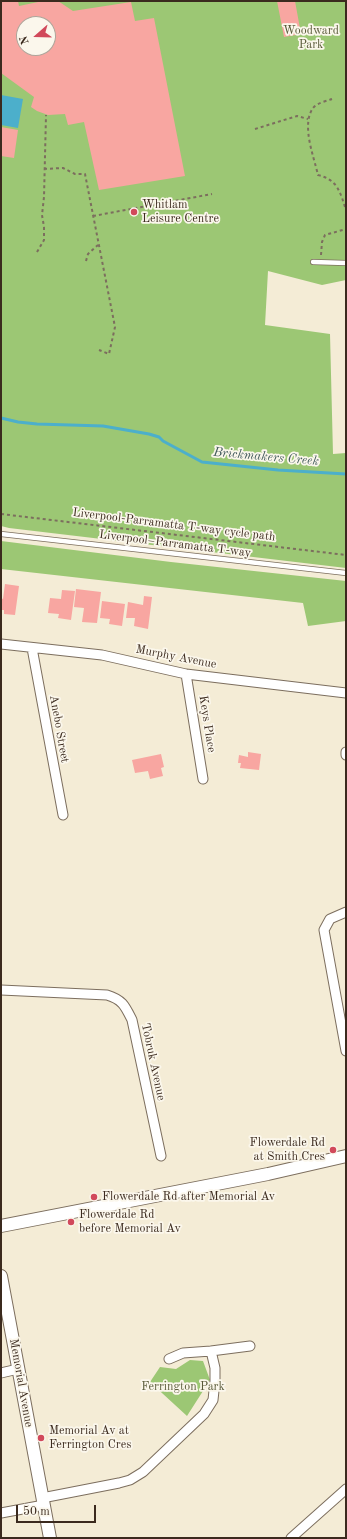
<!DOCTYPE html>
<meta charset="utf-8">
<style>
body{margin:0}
#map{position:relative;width:347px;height:1539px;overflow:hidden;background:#f4ecd6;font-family:"Old Standard TT",serif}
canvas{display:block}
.frame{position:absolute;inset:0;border:2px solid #3b2a1e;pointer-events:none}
.north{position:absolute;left:16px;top:16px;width:40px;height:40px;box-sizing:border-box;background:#fbf7ec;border:1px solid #aea59a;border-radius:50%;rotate:250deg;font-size:11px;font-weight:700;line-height:16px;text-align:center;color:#3b2a1e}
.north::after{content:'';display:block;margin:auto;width:14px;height:18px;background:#d1495b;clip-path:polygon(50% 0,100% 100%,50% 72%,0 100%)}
.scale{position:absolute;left:16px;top:1505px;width:80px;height:18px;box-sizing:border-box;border:2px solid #3b2a1e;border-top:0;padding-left:5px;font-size:12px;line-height:14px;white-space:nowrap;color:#3b2a1e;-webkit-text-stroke:3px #fbf7ec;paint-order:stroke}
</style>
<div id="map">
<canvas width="347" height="1539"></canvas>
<div class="frame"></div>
<div class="north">N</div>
<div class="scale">50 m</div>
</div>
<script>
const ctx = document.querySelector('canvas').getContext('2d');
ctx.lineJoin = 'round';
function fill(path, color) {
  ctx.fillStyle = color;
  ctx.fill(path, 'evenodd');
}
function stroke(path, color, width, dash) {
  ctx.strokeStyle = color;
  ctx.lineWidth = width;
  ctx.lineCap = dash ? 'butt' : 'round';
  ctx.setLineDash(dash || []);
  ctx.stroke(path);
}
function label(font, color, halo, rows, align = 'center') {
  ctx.font = font + ' "Old Standard TT",serif';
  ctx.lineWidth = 3.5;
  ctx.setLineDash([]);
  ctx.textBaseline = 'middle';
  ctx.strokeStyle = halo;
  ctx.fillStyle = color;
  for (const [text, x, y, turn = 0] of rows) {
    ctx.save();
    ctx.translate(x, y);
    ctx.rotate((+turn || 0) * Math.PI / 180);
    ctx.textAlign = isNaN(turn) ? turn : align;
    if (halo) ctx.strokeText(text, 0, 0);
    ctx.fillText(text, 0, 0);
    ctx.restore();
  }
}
fill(new Path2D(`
 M 1,1 L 346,1 L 346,280 L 322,285 L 268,271 L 265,325 L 330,334 L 333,454 L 346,453 L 346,568 L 9,528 L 1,526 ZM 24,24 L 48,24 L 48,48 L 24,48 Z
 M 1,541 L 171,562 L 346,581 L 346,621 L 308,626 L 303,603 L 1,569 Z
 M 190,1360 L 203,1361 L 210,1380 L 187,1416 L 150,1382 L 160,1367 L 176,1369 Z`), '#9cc774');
fill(new Path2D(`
 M 1,95 L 23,99 L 18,128 L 1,125 Z`), '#4cafcb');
stroke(new Path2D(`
 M 1,418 L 18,422 L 37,424 L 103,426 L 149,434 L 159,437 L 163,441 L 202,462 L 278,470 L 346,474`), '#4cafcb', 3);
fill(new Path2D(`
 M 1,1 L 18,1 L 19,6 L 43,1 L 58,1 L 73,11 L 131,2 L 135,21 L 154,18 L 185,176 L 99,190 L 84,122 L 68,125 L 65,114 L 48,115 L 37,111 L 31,107 L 34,97 L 1,73 ZM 24,24 L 48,24 L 48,48 L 24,48 Z
 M 277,1 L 295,1 L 301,34 L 284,37 Z
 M 1,127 L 18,130 L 14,158 L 1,156 Z
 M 5,584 L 19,586 L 15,615 L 4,614 L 4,610 L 1,610 L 1,598 L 3,599 Z
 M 76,589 L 101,592 L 97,623 L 82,622 L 84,608 L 74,607 Z
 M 62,590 L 75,591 L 71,620 L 58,618 L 59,614 L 48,613 L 50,598 L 61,599 Z
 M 144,596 L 152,597 L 148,629 L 134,626 L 135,618 L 126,618 L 128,602 L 143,605 Z
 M 102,601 L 125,604 L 122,626 L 109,624 L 110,619 L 100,618 Z
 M 248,752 L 261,754 L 259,770 L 240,768 L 241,763 L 238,763 L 239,755 L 248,757 Z
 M 161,754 L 164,767 L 161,768 L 163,776 L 150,779 L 148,771 L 135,773 L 132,760 Z`), '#f8a6a1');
const lane = new Path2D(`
 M 313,262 L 346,263
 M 1,534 L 346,573`);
const street = new Path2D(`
 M 1,644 L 102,655 L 186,674 L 346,693
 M 32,648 L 63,815
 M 186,674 L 203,779
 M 346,755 L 346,752
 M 346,912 L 330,919 L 324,930 L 346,1051
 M 1,990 L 107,995 C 123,1000 125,1006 132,1020 L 161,1156
 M 169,1359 L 183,1353 L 211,1351 L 250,1346
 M 1,1373 L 18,1369
 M 42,1498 L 119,1483 L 130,1480 L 143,1472 L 204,1414 L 213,1400 L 215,1381 L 215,1368 L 211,1351
 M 1,1513 L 44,1505
 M 291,1538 L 346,1489`);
const secondary = new Path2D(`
 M 1,1226 L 268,1174 L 346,1156
 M 1,1276 L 50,1538`);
stroke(lane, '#7c6e5e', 6);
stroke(street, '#7c6e5e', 11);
stroke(secondary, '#7c6e5e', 14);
stroke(new Path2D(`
 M 332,99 C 326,101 317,103 313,108 C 301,125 314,157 318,175 C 338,180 340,192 346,210
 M 255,129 L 297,116 L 308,119
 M 44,169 L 63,168 L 75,174 L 85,174 L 115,327 L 109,354 L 99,350
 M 93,216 L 212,194
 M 37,252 L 44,240 L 44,227 L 42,215 L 44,197 L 46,115
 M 321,255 L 322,242 L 325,235 L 346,229
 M 86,261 L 88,254 L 98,245
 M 1,514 L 346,555`), '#7c6e5e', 2, [3, 3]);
stroke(lane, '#fff', 4.5);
stroke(street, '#fff', 9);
stroke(secondary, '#fff', 12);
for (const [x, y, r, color] of [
 [134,212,4,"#d1495b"],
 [333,1150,4,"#d1495b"],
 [94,1197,4,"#d1495b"],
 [71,1222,4,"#d1495b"],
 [41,1438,4,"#d1495b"]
]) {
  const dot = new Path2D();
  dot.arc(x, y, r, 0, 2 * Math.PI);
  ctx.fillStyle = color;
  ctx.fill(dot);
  stroke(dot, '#fbf7ec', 1.5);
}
label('12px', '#585938', '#fbf7ec', [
 ["Woodward",311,31],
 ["Park",311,45],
 ["Ferrington Park",183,1387]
]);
label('12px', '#3b2a1e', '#fbf7ec', [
 ["Whitlam",142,205],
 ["Leisure Centre",142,219],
 ["Flowerdale Rd",325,1143,"right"],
 ["at Smith Cres",325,1157,"right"],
 ["Flowerdale Rd after Memorial Av",102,1197],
 ["Flowerdale Rd",79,1215],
 ["before Memorial Av",79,1229],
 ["Memorial Av at",49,1431],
 ["Ferrington Cres",49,1445]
], 'left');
label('12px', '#3b2a1e', '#fbf7ec', [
 ["Liverpool-Parramatta T-way cycle path",174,525,7],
 ["Liverpool–Parramatta T-way",175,544,7],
 ["Murphy Avenue",176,657,11],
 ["Keys Place",207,724,81],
 ["Anebo Street",59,729,80],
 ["Tobruk Avenue",153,1062,78],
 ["Memorial Avenue",21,1383,80]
]);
label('italic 13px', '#41595b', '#fbf7ec', [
 ["Brickmakers Creek",266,457,5]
]);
</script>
